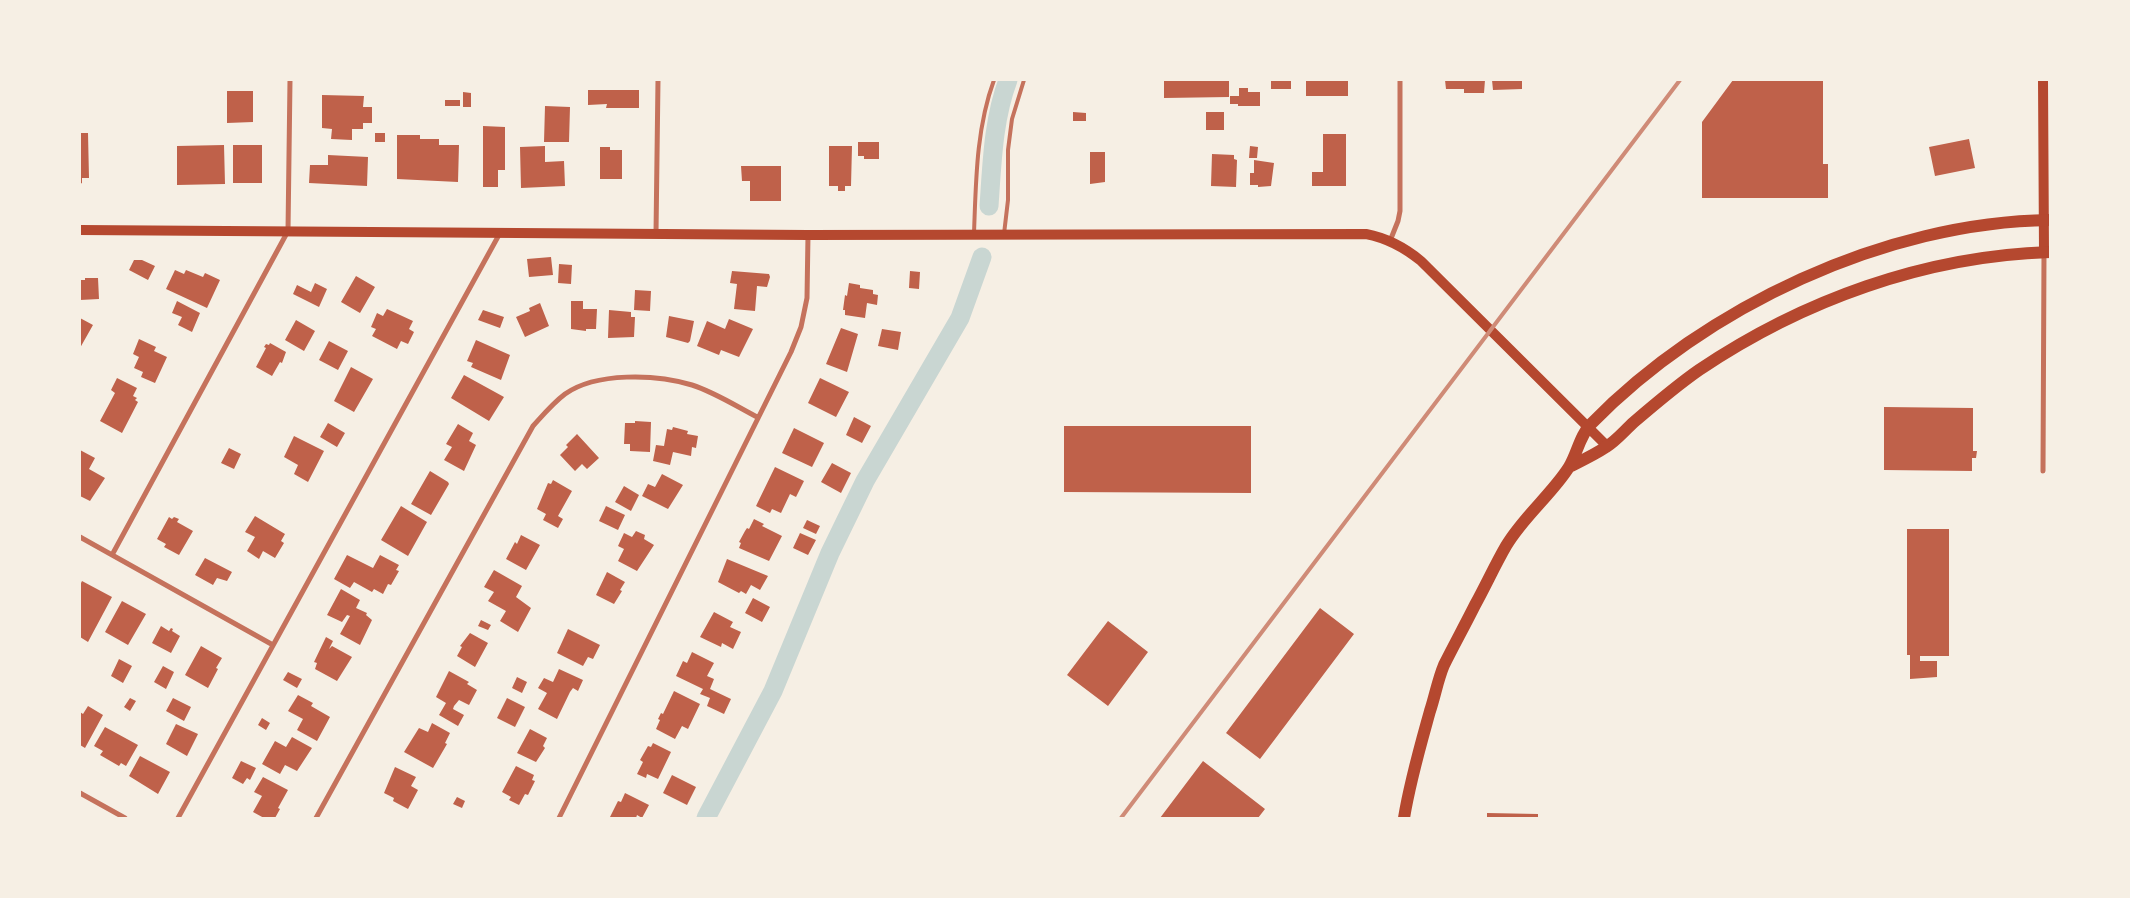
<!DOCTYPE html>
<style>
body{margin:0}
#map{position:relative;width:2130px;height:898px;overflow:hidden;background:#f6efe4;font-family:Spectral,serif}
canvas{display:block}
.frame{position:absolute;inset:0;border:81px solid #f6efe4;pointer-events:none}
</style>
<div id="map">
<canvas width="2130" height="898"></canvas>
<div class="frame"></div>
</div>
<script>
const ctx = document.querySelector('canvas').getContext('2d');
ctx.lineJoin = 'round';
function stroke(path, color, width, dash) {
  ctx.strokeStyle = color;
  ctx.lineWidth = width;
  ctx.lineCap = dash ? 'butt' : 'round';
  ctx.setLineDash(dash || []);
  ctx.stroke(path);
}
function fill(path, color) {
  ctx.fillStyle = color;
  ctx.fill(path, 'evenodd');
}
stroke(new Path2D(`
 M 989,206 C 992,164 993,120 1008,80
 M 706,818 L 773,691 L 830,553 L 865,481 L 960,318 L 982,257`), '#c9d6d2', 19);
fill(new Path2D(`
 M 1164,80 L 1229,80 L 1229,97 L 1164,98 Z
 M 1271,80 L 1291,80 L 1291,89 L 1271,89 Z
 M 1306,80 L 1348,80 L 1348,96 L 1306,96 Z
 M 1445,80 L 1485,80 L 1484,93 L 1464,93 L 1464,89 L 1446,89 Z
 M 1492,80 L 1522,80 L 1522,89 L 1493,90 Z
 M 1733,80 L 1823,80 L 1823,164 L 1828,164 L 1828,198 L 1702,198 L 1702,122 Z
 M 1239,88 L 1248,88 L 1248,92 L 1260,92 L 1260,106 L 1238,106 L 1238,104 L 1230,104 L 1230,96 L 1239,96 Z
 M 588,90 L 639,90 L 639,108 L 606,108 L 607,104 L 588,105 Z
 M 227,91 L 253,91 L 253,122 L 227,123 Z
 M 463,92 L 471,93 L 471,107 L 463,107 Z
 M 322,95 L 364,96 L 363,107 L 372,107 L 372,123 L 363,123 L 363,129 L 352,129 L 352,140 L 331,139 L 332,129 L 322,128 Z
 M 445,100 L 460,100 L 460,106 L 445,106 Z
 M 545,106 L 570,107 L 569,142 L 544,142 Z
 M 1073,112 L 1086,113 L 1086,121 L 1073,121 Z
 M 1206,112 L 1224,112 L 1224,130 L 1206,130 Z
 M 483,126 L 505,127 L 505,170 L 498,170 L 498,187 L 483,187 Z
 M 80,133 L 88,133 L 89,178 L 82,178 L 82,183 L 80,184 Z
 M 375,133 L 385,133 L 385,142 L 375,142 Z
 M 1323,134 L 1346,134 L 1346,186 L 1312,186 L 1312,172 L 1323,172 Z
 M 397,135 L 420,135 L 420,139 L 439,139 L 439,145 L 459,145 L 458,182 L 397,179 Z
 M 1969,139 L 1975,168 L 1935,176 L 1929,147 Z
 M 858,142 L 879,142 L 879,159 L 864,159 L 864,156 L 858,156 Z
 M 224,145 L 225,184 L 177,185 L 177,146 Z
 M 233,145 L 262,145 L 262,183 L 233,183 Z
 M 545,146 L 545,162 L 564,161 L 565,186 L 521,188 L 520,147 Z
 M 829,146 L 852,146 L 851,186 L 845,186 L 845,191 L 838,191 L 838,186 L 829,186 Z
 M 1250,146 L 1258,147 L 1257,158 L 1249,158 Z
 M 600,147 L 610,147 L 610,150 L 622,150 L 622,179 L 600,179 Z
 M 1090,152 L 1105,152 L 1105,182 L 1090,184 Z
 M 1212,154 L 1234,155 L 1234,159 L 1237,160 L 1236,187 L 1211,186 Z
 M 328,155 L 368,157 L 367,186 L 309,183 L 310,165 L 328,165 Z
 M 1254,160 L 1274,163 L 1271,186 L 1258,187 L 1258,185 L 1250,185 L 1250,173 L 1254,173 Z
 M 741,166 L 781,166 L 781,201 L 750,201 L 750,181 L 742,181 Z
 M 551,257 L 553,275 L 529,277 L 527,259 Z
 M 134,260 L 142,260 L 155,266 L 148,280 L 129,270 Z
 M 559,264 L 572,265 L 571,284 L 558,283 Z
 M 175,270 L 184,274 L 186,270 L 203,277 L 205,273 L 220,280 L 207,308 L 166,289 Z
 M 732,271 L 769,274 L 770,277 L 767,287 L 757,286 L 755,311 L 734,309 L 737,284 L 730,283 Z
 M 910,271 L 920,272 L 919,289 L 909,288 Z
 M 356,276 L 375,287 L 360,313 L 341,302 Z
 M 85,278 L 98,278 L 99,299 L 80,300 L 80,280 L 85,280 Z
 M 315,283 L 327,289 L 319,307 L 293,294 L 297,285 L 311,292 Z
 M 849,283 L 860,285 L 860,288 L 873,290 L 873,294 L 878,295 L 877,305 L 867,303 L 865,318 L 845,315 L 845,310 L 843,310 L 845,295 L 847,296 Z
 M 635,290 L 651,291 L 650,311 L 634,310 Z
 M 177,301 L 200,313 L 192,332 L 178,325 L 182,317 L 172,313 Z
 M 571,301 L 583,301 L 583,309 L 597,309 L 596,329 L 586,329 L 586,331 L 571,329 Z
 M 540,303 L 549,326 L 525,337 L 516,317 L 530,311 L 529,308 Z
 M 387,309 L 413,321 L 409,329 L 414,332 L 408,344 L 401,341 L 397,349 L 372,336 L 376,329 L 371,327 L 377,313 L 383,316 Z
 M 483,310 L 504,317 L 500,328 L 478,320 Z
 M 609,310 L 631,312 L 631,317 L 635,317 L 634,337 L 608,338 Z
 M 669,316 L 694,321 L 690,341 L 688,343 L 666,337 Z
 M 80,318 L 93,325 L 80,348 Z
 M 729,319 L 753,329 L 739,357 L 721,350 L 719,355 L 697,346 L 707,321 L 725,329 Z
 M 296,320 L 315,331 L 304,351 L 285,340 Z
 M 841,328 L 858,334 L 847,372 L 826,364 Z
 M 882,329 L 901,332 L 898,350 L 878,346 Z
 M 139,339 L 156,347 L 154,351 L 167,357 L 155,383 L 141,377 L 143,372 L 134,368 L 139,357 L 133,354 Z
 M 476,340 L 510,355 L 501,380 L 471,367 L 473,363 L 467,361 Z
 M 329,341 L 348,351 L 338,370 L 319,360 Z
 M 270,343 L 286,352 L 282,363 L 280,362 L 272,376 L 256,367 L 266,348 L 264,347 L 266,344 L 269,345 Z
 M 351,367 L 373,379 L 354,412 L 334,401 Z
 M 464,375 L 504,397 L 489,421 L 451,398 Z
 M 117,378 L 137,388 L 133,396 L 137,398 L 135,400 L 138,402 L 122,433 L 100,421 L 115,393 L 111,390 Z
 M 820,378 L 849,392 L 836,417 L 808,403 Z
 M 1884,407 L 1973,408 L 1973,451 L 1977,451 L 1976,458 L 1972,458 L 1972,471 L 1884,470 Z
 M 854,417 L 871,426 L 862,443 L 846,435 Z
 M 635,421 L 651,422 L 650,452 L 630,451 L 630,444 L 624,444 L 625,423 L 635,423 Z
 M 328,423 L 345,433 L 337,447 L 320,437 Z
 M 458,424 L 473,433 L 469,441 L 476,445 L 464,471 L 444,460 L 452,447 L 446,444 Z
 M 1064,426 L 1251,426 L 1251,493 L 1064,492 Z
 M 673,427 L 688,431 L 687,434 L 698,436 L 696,448 L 692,447 L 691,456 L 673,452 L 670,465 L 653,461 L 656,445 L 664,446 L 667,429 L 672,430 Z
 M 794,428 L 824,443 L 812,467 L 782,453 Z
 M 577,434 L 599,458 L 587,469 L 582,464 L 575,471 L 560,455 L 568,447 L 566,445 Z
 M 294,436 L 324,451 L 308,482 L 294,474 L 298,465 L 284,457 Z
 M 229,448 L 241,454 L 234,469 L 221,463 Z
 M 80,450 L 95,458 L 89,469 L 105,478 L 90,501 L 80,496 Z
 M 832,463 L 851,473 L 841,493 L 821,482 Z
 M 775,467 L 804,481 L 796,497 L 790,494 L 781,513 L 772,509 L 770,513 L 756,506 Z
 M 430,471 L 448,482 L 449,484 L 431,515 L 411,504 Z
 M 662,474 L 683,485 L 668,509 L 642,496 L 648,484 L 655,487 Z
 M 553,480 L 572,491 L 558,516 L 563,519 L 558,528 L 543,520 L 546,514 L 537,509 L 548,483 L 551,484 Z
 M 624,486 L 639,495 L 631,511 L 615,502 Z
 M 401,506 L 427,522 L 408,556 L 381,540 Z
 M 606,506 L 625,515 L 618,530 L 599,521 Z
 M 255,516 L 285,534 L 281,541 L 284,543 L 275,558 L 263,551 L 259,559 L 247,551 L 255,537 L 245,532 Z
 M 169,517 L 172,519 L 174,517 L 179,519 L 177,522 L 193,531 L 179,555 L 164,547 L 166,544 L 157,539 Z
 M 754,519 L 764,524 L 762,526 L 782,536 L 769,561 L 739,548 L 741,543 L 739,542 L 745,531 L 747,528 L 749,529 Z
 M 807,520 L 820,526 L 816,534 L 803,528 Z
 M 1907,529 L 1949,529 L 1949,656 L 1920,656 L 1920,661 L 1937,661 L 1937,677 L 1910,679 L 1910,655 L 1907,655 Z
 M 636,531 L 645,535 L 644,539 L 654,545 L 637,571 L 618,561 L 624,549 L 618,546 L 624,533 L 632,537 Z
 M 800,533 L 816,540 L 808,555 L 793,548 Z
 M 521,535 L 540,545 L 526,570 L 506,559 L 515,542 L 517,544 Z
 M 347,555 L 373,568 L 380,555 L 399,565 L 396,570 L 399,571 L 391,585 L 388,584 L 383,594 L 374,589 L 372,592 L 354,582 L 350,588 L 334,579 Z
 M 205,558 L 232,572 L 227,581 L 217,578 L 213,585 L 195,575 Z
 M 727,559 L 768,576 L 760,590 L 751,585 L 746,594 L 741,591 L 739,593 L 718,582 Z
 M 494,570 L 522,586 L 516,597 L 531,608 L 518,632 L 500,621 L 506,611 L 488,601 L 494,592 L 484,587 Z
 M 607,572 L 625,582 L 620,590 L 622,591 L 614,604 L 596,595 Z
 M 82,581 L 112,597 L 88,642 L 80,637 L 80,585 Z
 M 341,589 L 360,600 L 356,608 L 367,613 L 366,615 L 372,620 L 360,645 L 340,634 L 350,616 L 347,615 L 342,622 L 327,615 Z
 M 753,598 L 770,607 L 762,622 L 745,613 Z
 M 122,601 L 146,614 L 128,645 L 105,632 Z
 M 1320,608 L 1354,634 L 1260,759 L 1226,733 Z
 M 714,612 L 733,622 L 730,627 L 741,632 L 733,649 L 722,643 L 721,647 L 700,637 Z
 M 481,620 L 491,625 L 488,630 L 478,626 Z
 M 1108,621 L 1148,652 L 1108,706 L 1067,675 Z
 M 161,626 L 169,631 L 171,628 L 173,629 L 172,631 L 180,636 L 171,653 L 152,643 Z
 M 568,629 L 600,645 L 593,659 L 588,657 L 583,666 L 557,653 Z
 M 470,633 L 488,643 L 475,667 L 457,656 L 462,647 L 460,646 Z
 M 326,637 L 333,641 L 329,649 L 332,646 L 352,657 L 337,681 L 315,669 L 317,663 L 314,662 Z
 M 201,646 L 222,658 L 216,668 L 218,669 L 208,688 L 185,675 Z
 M 692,652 L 714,663 L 707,676 L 714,679 L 710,689 L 731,699 L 724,714 L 707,706 L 710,698 L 700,694 L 703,689 L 676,676 L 683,661 L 687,663 Z
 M 119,659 L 132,666 L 123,683 L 111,676 Z
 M 163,666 L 174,672 L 166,689 L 154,682 Z
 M 559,669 L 583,680 L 578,691 L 573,688 L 570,692 L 557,719 L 538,709 L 547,693 L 538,688 L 544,678 L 553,682 Z
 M 449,671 L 469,682 L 467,684 L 477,690 L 469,705 L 459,700 L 454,706 L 453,709 L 464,715 L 458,726 L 439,715 L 446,703 L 436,697 Z
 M 288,672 L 302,679 L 297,688 L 283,680 Z
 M 517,677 L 527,682 L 522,693 L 512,688 Z
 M 674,691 L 700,704 L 688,729 L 682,726 L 675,739 L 656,729 L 660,720 L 658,719 L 661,713 L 663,714 Z
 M 298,695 L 313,703 L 311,706 L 330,717 L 317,741 L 297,730 L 303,719 L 288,711 Z
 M 130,698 L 136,701 L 130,711 L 124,707 Z
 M 173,698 L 191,707 L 184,721 L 166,711 Z
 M 507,698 L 525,707 L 515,727 L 497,718 Z
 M 88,706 L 103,715 L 85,748 L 80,745 L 80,712 L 83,714 Z
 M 262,718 L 270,723 L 266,730 L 258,725 Z
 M 432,723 L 450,733 L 445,743 L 447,744 L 433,768 L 404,752 L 419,728 L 428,732 Z
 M 176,724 L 198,734 L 187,756 L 166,744 Z
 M 105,727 L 138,745 L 126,766 L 121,763 L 119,766 L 100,755 L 103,751 L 94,746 Z
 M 530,729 L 547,738 L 543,746 L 545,748 L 536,762 L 517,753 Z
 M 292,737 L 312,748 L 297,771 L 285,765 L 280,774 L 262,764 L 275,741 L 286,747 Z
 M 653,743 L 671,752 L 658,779 L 647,774 L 646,778 L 637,774 L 643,762 L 640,760 L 648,746 L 651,747 Z
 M 140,756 L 170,772 L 158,794 L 129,776 Z
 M 241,761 L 256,768 L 250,780 L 247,778 L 243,784 L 232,778 Z
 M 1203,761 L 1265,809 L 1258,818 L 1160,818 Z
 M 516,766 L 534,775 L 532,780 L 535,781 L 528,795 L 525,794 L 519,805 L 509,800 L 511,797 L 502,792 Z
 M 395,767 L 416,777 L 411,786 L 418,790 L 408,809 L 393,801 L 394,798 L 384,793 Z
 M 672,775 L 696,787 L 687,805 L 663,793 Z
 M 263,777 L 288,790 L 278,808 L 280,809 L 275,818 L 264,818 L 253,812 L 262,796 L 254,792 Z
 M 625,793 L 649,805 L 642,818 L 637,815 L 636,818 L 610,817 L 618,801 L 621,802 Z
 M 457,797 L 465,801 L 462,808 L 453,804 Z
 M 1487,813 L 1538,814 L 1538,818 L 1487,818 Z`), '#bf614a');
stroke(new Path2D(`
 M 974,233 C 976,182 976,129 994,80
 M 1004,234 L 1008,200 L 1008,150 L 1012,119 L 1024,80`), '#c5725c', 4);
stroke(new Path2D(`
 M 656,233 L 658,80
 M 1390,241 L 1398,221 L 1400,211 L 1400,80
 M 2043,471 L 2044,253
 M 80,537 L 273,645
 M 112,555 L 288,231 L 290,80
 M 80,793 L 125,818
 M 178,818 L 500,233
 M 316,818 L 533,426 C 543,415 553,403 565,394 C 596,372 656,374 692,385 C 714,392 736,406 757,417
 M 559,818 L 791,352 L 801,327 L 807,298 L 808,235`), '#c5725c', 5);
stroke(new Path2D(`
 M 2043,80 L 2044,252
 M 80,230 L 808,235 L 1366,234 C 1387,238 1404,247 1421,261 L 1607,446`), '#b5482f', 10);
stroke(new Path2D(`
 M 1569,467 C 1581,461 1594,455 1606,447 C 1616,441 1625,430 1634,422 C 1655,404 1676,386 1699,370 C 1803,300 1925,256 2050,252
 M 1404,818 C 1410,781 1420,747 1430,711 C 1435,696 1438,679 1444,665 C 1454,645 1465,625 1475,605 C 1486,585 1495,565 1506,546 C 1523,517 1552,494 1569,467 C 1577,454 1580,435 1591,424 C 1705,307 1885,222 2050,220`), '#b5482f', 12);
stroke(new Path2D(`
 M 1121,818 L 1680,80`), '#cf8b77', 4);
</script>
